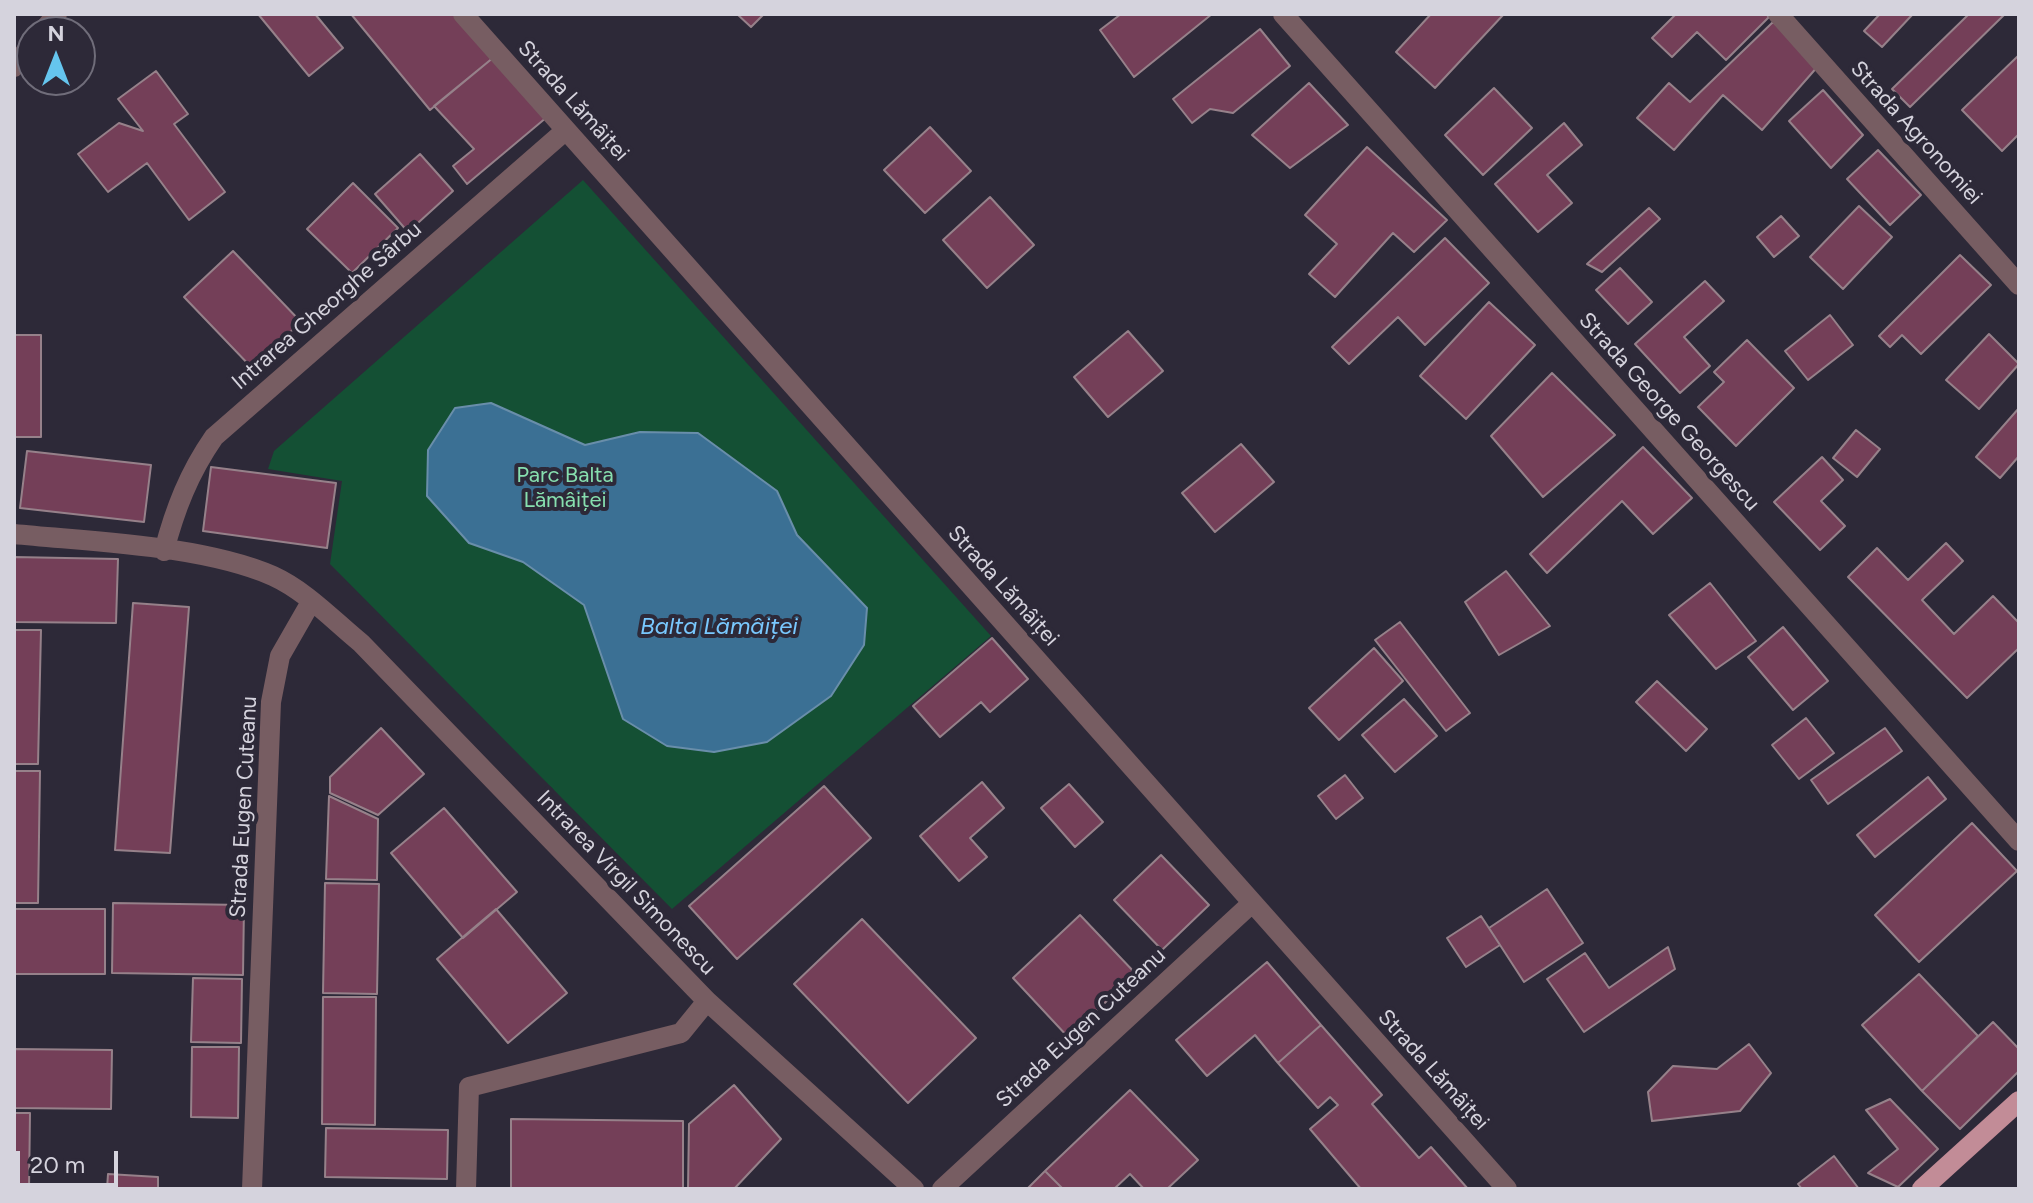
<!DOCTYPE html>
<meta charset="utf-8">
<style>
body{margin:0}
#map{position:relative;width:2033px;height:1203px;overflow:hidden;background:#2d2938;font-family:Figtree,sans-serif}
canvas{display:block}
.frame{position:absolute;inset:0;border:16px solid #d5d3dd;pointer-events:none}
.north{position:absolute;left:16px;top:16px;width:80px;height:80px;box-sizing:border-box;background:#2d2938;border:2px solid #706d7a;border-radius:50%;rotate:0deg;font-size:22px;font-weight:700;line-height:32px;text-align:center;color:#d5d3dd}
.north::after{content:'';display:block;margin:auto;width:28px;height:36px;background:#65c5ee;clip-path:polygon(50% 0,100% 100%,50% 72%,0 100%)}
.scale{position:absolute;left:16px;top:1151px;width:102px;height:36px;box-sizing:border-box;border:4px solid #d5d3dd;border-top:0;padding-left:10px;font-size:24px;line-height:28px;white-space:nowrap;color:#d5d3dd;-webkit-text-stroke:6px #2d2938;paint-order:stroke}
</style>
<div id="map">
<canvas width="2033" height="1203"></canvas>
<div class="frame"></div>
<div class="north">N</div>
<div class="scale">20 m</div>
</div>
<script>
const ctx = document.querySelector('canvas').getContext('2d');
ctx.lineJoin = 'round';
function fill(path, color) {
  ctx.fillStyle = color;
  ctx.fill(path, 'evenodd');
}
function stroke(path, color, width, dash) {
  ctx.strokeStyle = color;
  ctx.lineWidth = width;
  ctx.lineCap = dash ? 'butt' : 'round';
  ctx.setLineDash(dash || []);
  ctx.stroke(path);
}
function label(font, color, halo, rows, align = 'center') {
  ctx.font = font + ' Figtree,sans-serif';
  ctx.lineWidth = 8;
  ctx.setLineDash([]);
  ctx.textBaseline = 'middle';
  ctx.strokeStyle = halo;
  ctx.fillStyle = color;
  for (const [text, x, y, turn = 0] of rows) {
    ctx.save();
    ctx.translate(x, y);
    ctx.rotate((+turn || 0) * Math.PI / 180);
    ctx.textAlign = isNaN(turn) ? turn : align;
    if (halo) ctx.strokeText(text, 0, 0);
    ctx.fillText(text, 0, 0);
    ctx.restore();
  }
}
fill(new Path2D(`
 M 583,180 L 991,636 L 672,909 L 330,564 L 342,481 L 268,469 L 274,451 Z`), '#145034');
const water = new Path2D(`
 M 491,403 L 585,445 L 640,432 L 698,433 L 777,491 L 797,535 L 867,608 L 864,645 L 831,696 L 767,742 L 714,752 L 667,746 L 623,719 L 584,605 L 523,562 L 469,543 L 427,496 L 428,450 L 455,408 Z`);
fill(water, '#3b7094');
stroke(water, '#698eaa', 2);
const building = new Path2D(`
 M 258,14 L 315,14 L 343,48 L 309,76 Z
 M 351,14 L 459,14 L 494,57 L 430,110 Z
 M 737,14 L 764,14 L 751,27 Z
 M 1121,14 L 1212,14 L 1134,77 L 1100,30 Z
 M 1431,14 L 1504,14 L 1435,88 L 1396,52 Z
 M 1676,14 L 1766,14 L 1769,17 L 1726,60 L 1697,32 L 1672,57 L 1652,38 Z
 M 1880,14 L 1913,14 L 1882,47 L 1864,31 Z
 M 1969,14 L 2005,14 L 1910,107 L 1892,89 Z
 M 1773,22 L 1819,65 L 1762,130 L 1723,95 L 1674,150 L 1637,118 L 1669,83 L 1690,102 Z
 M 1260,29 L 1290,66 L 1233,113 L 1210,109 L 1192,123 L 1173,99 Z
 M 2019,55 L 2019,134 L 2002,151 L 1962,110 Z
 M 494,57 L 547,117 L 467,184 L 453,166 L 474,149 L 434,106 Z
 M 156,71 L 188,114 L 174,124 L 225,192 L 189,220 L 147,163 L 108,192 L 78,154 L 119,123 L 143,131 L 118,99 Z
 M 1309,83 L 1348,125 L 1290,168 L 1252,135 Z
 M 1494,88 L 1532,128 L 1483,175 L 1445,135 Z
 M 1823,90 L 1863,135 L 1831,168 L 1789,121 Z
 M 1564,123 L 1582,145 L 1547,175 L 1572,203 L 1538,232 L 1495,184 Z
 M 930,127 L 971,171 L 925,213 L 884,170 Z
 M 1367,147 L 1447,220 L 1414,252 L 1393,233 L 1335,297 L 1309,274 L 1337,244 L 1305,215 Z
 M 1878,150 L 1921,195 L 1890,225 L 1847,179 Z
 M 420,154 L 453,191 L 408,232 L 375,194 Z
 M 353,183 L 398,228 L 352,273 L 307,229 Z
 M 990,197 L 1034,245 L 987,288 L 943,240 Z
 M 1859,206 L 1892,237 L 1843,289 L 1810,257 Z
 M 1649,208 L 1660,219 L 1602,272 L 1587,264 Z
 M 1781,216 L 1799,236 L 1774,257 L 1757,237 Z
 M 1445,238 L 1489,283 L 1425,345 L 1398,317 L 1349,364 L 1332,347 Z
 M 233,251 L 301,322 L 252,368 L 184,297 Z
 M 1960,255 L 1991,285 L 1921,354 L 1902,335 L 1890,347 L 1879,336 Z
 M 1620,268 L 1652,302 L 1628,324 L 1596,290 Z
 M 1705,281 L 1724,301 L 1684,337 L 1710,366 L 1680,393 L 1635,344 Z
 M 1489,302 L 1535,345 L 1466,419 L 1420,376 Z
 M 1830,315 L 1853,345 L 1808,380 L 1785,351 Z
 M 1128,331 L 1163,371 L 1108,417 L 1074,377 Z
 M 1989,334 L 2019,364 L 1979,409 L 1946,380 Z
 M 14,335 L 41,335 L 41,437 L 14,437 Z
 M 1747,340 L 1794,388 L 1736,446 L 1698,407 L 1724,382 L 1714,372 Z
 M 1552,373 L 1615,435 L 1543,497 L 1491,436 Z
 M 2019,408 L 2019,456 L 2000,478 L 1976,457 Z
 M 1856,430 L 1880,449 L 1857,477 L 1833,458 Z
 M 1241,444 L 1274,482 L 1215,532 L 1182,493 Z
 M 1643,447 L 1692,498 L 1653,534 L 1622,501 L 1547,573 L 1530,554 Z
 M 27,451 L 151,465 L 144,522 L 20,508 Z
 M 1822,457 L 1843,480 L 1821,501 L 1845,526 L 1820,550 L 1774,502 Z
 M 211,467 L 336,483 L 327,548 L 203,531 Z
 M 1946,543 L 1963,561 L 1922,600 L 1954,634 L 1993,596 L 2019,623 L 2019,648 L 1967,698 L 1848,577 L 1877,548 L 1908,580 Z
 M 14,557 L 118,559 L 116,623 L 14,622 Z
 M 1506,571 L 1550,626 L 1499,655 L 1465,602 Z
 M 1710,583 L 1756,641 L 1716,669 L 1669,615 Z
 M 133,603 L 189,607 L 170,853 L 115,850 Z
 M 1400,622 L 1470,713 L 1446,731 L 1375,640 Z
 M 1783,627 L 1828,681 L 1793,710 L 1748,657 Z
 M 14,630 L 41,630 L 38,764 L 14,764 Z
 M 992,638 L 1028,679 L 990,712 L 981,702 L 940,737 L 913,706 Z
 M 1374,648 L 1403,681 L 1339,740 L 1309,708 Z
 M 1657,681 L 1707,729 L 1686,751 L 1636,702 Z
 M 1404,699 L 1437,736 L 1395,772 L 1362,735 Z
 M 1806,718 L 1834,753 L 1799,779 L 1772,745 Z
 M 381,728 L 424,774 L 378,815 L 330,793 L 330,777 Z
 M 1885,728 L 1902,751 L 1828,804 L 1811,780 Z
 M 14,771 L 40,771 L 38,903 L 14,903 Z
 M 1345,775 L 1363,798 L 1336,819 L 1318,796 Z
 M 1928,777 L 1946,799 L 1875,857 L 1857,835 Z
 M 982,782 L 1004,808 L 970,838 L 987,857 L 959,881 L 920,836 Z
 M 1069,784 L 1103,822 L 1075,847 L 1041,808 Z
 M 824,786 L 871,838 L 737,959 L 689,906 Z
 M 329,796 L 378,819 L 377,880 L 326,879 Z
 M 444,808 L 517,892 L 463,938 L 391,853 Z
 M 1972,823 L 2017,871 L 1919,962 L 1875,915 Z
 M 1161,855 L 1209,905 L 1162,950 L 1114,900 Z
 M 325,883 L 379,884 L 377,994 L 323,993 Z
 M 1547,889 L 1583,943 L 1524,982 L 1489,928 Z
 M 113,903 L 244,905 L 243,975 L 112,973 Z
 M 14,909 L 105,909 L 105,974 L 14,974 Z
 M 496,909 L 567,993 L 508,1043 L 437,959 Z
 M 1080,915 L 1136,974 L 1068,1037 L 1013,978 Z
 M 1481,916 L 1500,945 L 1466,967 L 1447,938 Z
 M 862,919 L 976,1038 L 908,1103 L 794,984 Z
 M 1668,947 L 1675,969 L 1584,1032 L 1547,979 L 1585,953 L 1609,988 Z
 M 1267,962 L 1321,1025 L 1278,1063 L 1255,1035 L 1207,1076 L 1176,1040 Z
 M 1919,974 L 1978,1036 L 1922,1091 L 1862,1025 Z
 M 193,978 L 242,979 L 241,1043 L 191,1042 Z
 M 323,997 L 376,997 L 375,1125 L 322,1124 Z
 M 1993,1022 L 2019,1049 L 2019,1071 L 1960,1129 L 1922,1091 Z
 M 1321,1025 L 1382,1095 L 1372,1104 L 1419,1158 L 1431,1147 L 1468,1189 L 1361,1189 L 1310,1129 L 1338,1105 L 1330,1097 L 1318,1108 L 1278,1063 Z
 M 1749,1044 L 1771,1073 L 1740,1111 L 1652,1121 L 1648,1092 L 1673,1066 L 1717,1069 Z
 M 192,1047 L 239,1047 L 238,1118 L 191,1117 Z
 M 14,1049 L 112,1050 L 111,1109 L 14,1108 Z
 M 734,1085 L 781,1139 L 734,1189 L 688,1189 L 689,1124 Z
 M 1130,1090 L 1198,1160 L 1167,1189 L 1144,1189 L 1130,1174 L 1114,1189 L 1063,1189 L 1045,1171 Z
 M 1890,1099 L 1938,1149 L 1898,1187 L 1868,1173 L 1898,1149 L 1866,1110 Z
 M 14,1113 L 30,1113 L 29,1189 L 14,1189 Z
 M 511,1119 L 683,1121 L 683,1189 L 511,1189 Z
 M 326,1128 L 448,1130 L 447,1179 L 325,1177 Z
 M 1834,1156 L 1859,1189 L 1802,1189 L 1798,1184 Z
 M 1045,1171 L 1063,1189 L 1027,1189 Z
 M 108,1174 L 158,1177 L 158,1189 L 107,1189 Z`);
fill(building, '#743f58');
stroke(building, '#96818a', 2);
stroke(new Path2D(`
 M 463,14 L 1507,1189
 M 1283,14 L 2019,841
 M 1778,14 L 2019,285
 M 42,32 L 57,14
 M 14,67 L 32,43
 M 14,534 C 93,542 201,545 273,576 C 306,591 334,621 361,643 L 707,1001 L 914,1189
 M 164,551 C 175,509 189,473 214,437 L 566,130
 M 252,1189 L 271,702 L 280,656 L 311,602
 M 466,1189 L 469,1087 L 681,1033 L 707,1001
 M 942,1189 L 1252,903`), '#775d62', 20);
stroke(new Path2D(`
 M 1922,1189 L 2019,1101`), '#c28c97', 20);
label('22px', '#d5d3dd', '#2d2938', [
 ["Strada Lămâiței",573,101,48],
 ["Strada Agronomiei",1916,133,48],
 ["Intrarea Gheorghe Sârbu",327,306,-41],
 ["Strada George Georgescu",1669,412,48],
 ["Strada Lămâiței",1003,586,48],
 ["Strada Eugen Cuteanu",244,807,-87],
 ["Intrarea Virgil Simonescu",626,883,46],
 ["Strada Eugen Cuteanu",1081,1028,-43],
 ["Strada Lămâiței",1433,1070,48]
]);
label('22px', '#87dfaf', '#2d2938', [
 ["Parc Balta",565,476],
 ["Lămâiței",565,501]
]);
label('italic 24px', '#79c8fe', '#2d2938', [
 ["Balta Lămâiței",719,627]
]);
</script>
